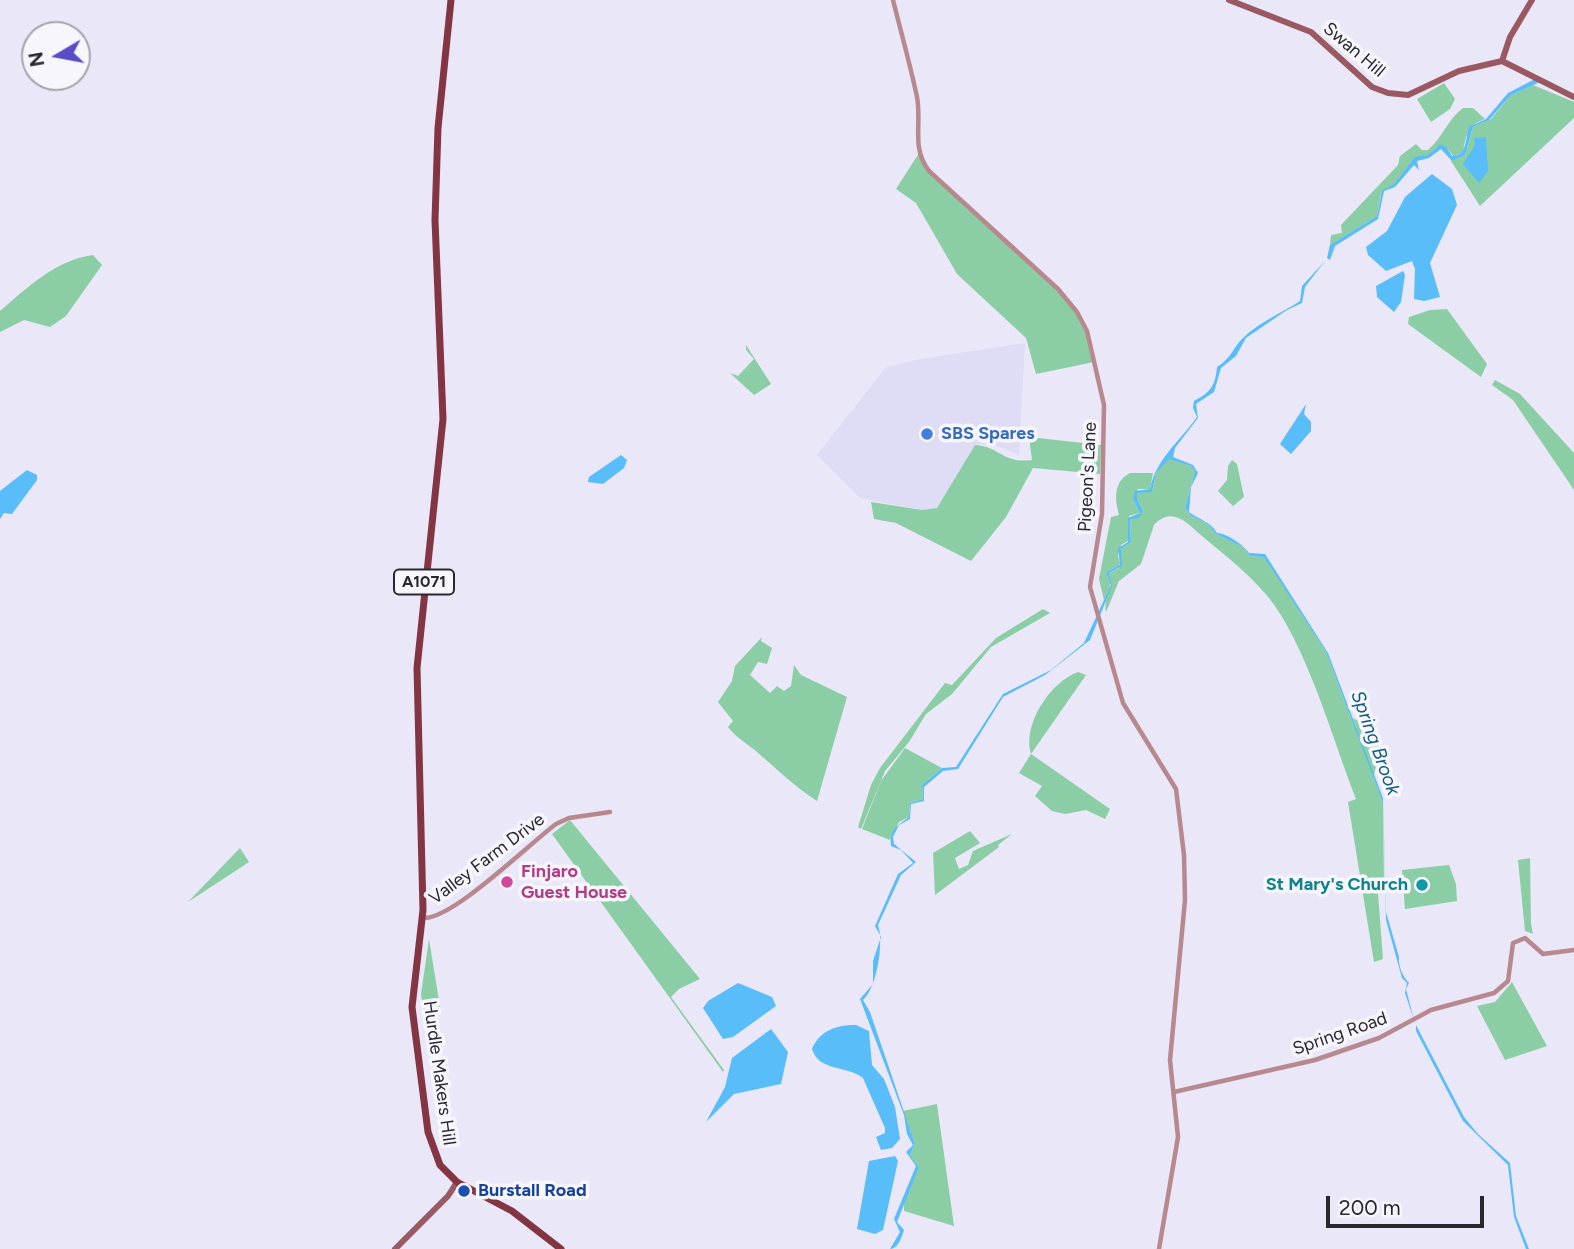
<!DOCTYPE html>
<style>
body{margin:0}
#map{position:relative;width:1574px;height:1249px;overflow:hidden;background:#e9e7f8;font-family:Figtree,sans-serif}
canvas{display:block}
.north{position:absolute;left:21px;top:21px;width:70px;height:70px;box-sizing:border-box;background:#f7f6fd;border:2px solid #a5a4ab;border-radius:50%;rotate:260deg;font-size:19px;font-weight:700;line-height:28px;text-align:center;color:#29282f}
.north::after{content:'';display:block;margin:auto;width:24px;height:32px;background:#594cc4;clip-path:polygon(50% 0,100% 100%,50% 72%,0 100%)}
.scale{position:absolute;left:1326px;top:1196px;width:158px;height:32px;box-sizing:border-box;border:4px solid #29282f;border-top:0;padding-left:9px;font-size:21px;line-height:24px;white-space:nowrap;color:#29282f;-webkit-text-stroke:5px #f7f6fd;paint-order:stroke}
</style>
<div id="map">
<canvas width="1574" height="1249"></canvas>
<div class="north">N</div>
<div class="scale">200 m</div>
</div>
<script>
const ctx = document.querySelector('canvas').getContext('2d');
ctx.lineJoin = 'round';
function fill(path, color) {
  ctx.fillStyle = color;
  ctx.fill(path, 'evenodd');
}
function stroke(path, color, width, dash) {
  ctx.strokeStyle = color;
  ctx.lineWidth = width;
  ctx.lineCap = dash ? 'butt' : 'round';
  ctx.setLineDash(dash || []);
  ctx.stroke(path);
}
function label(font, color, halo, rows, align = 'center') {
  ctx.font = font + ' Figtree,sans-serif';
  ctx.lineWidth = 7;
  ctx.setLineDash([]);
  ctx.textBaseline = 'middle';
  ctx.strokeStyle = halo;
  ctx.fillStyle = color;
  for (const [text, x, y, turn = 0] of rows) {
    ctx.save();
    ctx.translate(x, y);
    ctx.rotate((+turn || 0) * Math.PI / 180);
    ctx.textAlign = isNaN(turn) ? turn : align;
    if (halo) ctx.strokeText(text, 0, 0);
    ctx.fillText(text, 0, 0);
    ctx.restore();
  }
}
fill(new Path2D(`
 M 1025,343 L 1019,455 L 990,443 L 975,445 L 937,508 L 922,510 L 860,498 L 817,455 L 886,367 L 921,359 Z`), '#dfdcf5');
fill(new Path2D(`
 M 1444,83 L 1455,99 L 1450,109 L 1431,122 L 1417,99 Z
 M 1533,85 L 1574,102 L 1574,118 L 1480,206 L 1451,161 L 1465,155 L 1473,127 L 1491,119 L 1511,95 Z
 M 1463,108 L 1473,108 L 1485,119 C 1467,125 1466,136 1463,152 L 1454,157 L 1447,148 L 1436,148 L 1428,156 L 1415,158 L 1394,184 L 1381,194 L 1377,216 L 1330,245 L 1331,235 L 1342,233 L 1341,225 L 1398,165 L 1400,156 L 1416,144 L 1422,150 L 1428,150 C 1443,137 1447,120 1463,108 Z
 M 919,153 L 925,166 L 1058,289 L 1082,320 L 1094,362 L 1036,374 L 1026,338 L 957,274 L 916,203 L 896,189 Z
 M 93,255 L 102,265 L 66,316 L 50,327 L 24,320 L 0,332 L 0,311 C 28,287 56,260 93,255 Z
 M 1447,309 L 1487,364 L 1481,377 L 1408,324 L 1409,317 L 1430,310 Z
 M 746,345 L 771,384 L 754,395 L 730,373 L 738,376 L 754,359 L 746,350 Z
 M 1495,380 L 1520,394 L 1574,453 L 1574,490 L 1513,400 L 1492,385 Z
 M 1029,437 L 1101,445 L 1100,474 L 1033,468 L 1006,517 L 971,561 L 896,523 L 874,519 L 871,502 L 922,510 L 937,508 L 975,445 C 999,446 1003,464 1032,460 Z
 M 1169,458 L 1191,466 L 1195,471 L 1185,508 L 1191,516 L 1206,523 L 1216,534 L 1243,547 L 1250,556 L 1264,557 L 1268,562 L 1326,652 L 1354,726 L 1357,729 L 1353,718 C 1380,732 1386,749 1373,776 L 1383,803 L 1384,883 L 1378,893 L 1383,959 L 1374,962 L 1348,802 L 1356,799 C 1333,740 1310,657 1275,606 C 1256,579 1227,557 1202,536 C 1186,522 1172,506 1154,525 L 1141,564 L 1119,581 L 1106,612 C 1103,598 1114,588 1109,573 L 1119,568 L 1121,549 L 1131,542 L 1130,518 L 1137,518 L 1143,510 L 1137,499 L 1137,492 L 1152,492 L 1156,473 Z
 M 1232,460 L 1237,464 L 1244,497 L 1233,506 L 1218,491 L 1227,480 L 1228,466 Z
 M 1130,473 L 1153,473 L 1150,489 L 1138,489 L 1134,500 L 1140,513 L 1129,516 L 1128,541 L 1121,545 L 1118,555 L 1120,565 L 1106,572 L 1111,585 L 1104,600 L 1099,579 L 1111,517 L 1119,515 C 1115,499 1113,482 1130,473 Z
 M 1043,609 L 1050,613 L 991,647 L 952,694 L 926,714 L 909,742 L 885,771 L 861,829 L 858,827 L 871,785 L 880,768 L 945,683 L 952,685 L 996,638 Z
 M 762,637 L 761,641 L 772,648 L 767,664 L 758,662 L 750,675 L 770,693 L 777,686 L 784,691 L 791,686 L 794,665 L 801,675 L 847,697 L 817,801 C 795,787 778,770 757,752 C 748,744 735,737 728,727 L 733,721 L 718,702 L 732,681 L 735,666 Z
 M 1078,672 L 1086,675 L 1031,754 L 1110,809 L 1105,819 L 1086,810 L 1065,814 L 1052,811 L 1035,796 L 1042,786 L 1019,773 L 1031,754 C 1022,725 1050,682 1078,672 Z
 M 905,748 L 942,768 L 922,785 L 923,799 L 910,803 L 909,817 L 899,822 L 890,840 L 862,829 L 881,781 Z
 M 570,820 L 700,979 L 679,989 L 671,997 L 724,1070 L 723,1072 L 552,834 Z
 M 970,831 L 980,843 L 955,858 L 959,869 L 968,865 L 973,851 L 1012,834 L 998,845 L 999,847 L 935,895 L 933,853 Z
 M 240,848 L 249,862 L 188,902 Z
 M 1530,858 L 1531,924 L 1533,934 L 1525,931 L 1518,860 Z
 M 1449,865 L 1456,884 L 1457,901 L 1405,909 L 1402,870 Z
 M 429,939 L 441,1013 L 424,1015 L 421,994 Z
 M 1512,982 L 1547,1046 L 1505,1060 L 1477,1006 L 1495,1002 Z
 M 937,1104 L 954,1226 L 904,1211 L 904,1199 L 919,1167 L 910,1155 L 915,1144 L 903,1111 Z`), '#8bcea5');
fill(new Path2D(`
 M 1535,79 L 1540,82 L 1511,95 L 1489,120 L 1473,127 L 1465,155 L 1452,161 L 1441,149 L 1429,158 L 1417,161 L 1419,170 L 1414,165 L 1395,187 L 1384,191 L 1378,219 L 1335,246 L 1330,260 L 1327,258 L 1330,245 L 1377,216 L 1382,191 L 1394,184 L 1415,157 L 1428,155 L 1441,144 L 1447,148 L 1452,156 C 1467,157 1465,139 1469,127 L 1486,119 L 1508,93 Z
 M 1486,137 L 1488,171 L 1479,183 L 1463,164 L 1474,147 L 1475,138 Z
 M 1432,174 L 1452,189 L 1457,205 L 1430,263 L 1440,297 L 1424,301 L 1414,299 L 1415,269 L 1412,261 L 1386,271 L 1368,255 L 1366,247 L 1387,231 L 1405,197 Z
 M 1325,261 L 1305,287 L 1302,303 L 1287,310 L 1246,338 L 1236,356 L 1221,368 L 1214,392 L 1196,404 L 1198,418 L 1175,448 L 1173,457 L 1193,465 L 1198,473 L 1191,487 L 1189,512 C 1198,519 1211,522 1217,533 C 1226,533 1244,545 1249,553 L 1265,554 L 1328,653 L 1383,798 L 1386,912 L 1399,957 C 1398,966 1403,977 1409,983 L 1406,989 L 1414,1020 L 1405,993 L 1407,983 L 1402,978 L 1386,920 L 1383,803 L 1326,652 L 1264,557 L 1250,556 L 1243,547 L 1216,534 L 1206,523 L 1191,516 L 1185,508 L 1195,471 L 1191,466 L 1169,459 L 1156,473 L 1152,492 L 1137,493 L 1137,499 L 1143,510 L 1139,518 L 1130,519 L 1131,542 L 1121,549 L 1122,566 L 1109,573 L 1112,586 L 1090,640 L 1045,675 L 1003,697 L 958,769 L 943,771 L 924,787 L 924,801 L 911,804 L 910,819 L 899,825 L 893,837 L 894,844 L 916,862 L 901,875 L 878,925 C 884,942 877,988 863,1000 L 870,1012 L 915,1144 L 910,1155 L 919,1167 L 897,1222 L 904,1230 C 902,1237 898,1249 890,1249 L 900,1232 L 894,1219 L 916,1166 L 906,1152 L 913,1145 L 907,1134 L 904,1115 L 860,999 L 873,984 L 873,961 L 881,937 L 875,926 L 898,874 L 913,863 L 901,850 L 891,846 C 889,830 898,825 909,817 L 910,803 L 923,799 L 922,785 L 942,768 L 956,767 L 1003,694 L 1051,670 L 1084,643 L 1111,585 L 1106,572 L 1120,565 L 1118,548 L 1128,542 L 1128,518 L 1140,513 L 1133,499 L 1135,491 L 1150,489 C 1156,459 1180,441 1197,417 L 1193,408 L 1194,401 C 1211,392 1215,386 1217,367 C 1231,359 1233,347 1243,338 C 1259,322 1282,313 1300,301 L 1302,286 Z
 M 1403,271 L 1405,275 L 1401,302 L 1394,312 L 1377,297 L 1376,286 Z
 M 1306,404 L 1304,414 L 1311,422 L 1311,431 L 1291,454 L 1280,444 Z
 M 621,455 L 627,460 L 624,468 L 603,484 L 588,482 L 589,477 Z
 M 27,470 L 37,475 L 37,480 L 12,514 L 4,513 L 0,519 L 0,491 Z
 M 738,983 L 772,997 L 776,1006 L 733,1037 L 723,1039 L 703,1008 L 708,1001 Z
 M 856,1025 L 869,1031 L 872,1065 L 884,1079 L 895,1107 L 900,1139 L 892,1148 L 881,1150 L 876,1137 L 885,1133 L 885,1128 L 863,1078 C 847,1065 819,1072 812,1049 C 820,1030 837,1025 856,1025 Z
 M 1416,1025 L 1464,1117 L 1478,1134 L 1510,1163 L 1516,1216 L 1529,1249 L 1526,1249 L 1514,1217 L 1508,1165 L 1463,1121 L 1416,1031 Z
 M 771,1029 L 788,1052 L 781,1084 L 734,1094 L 706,1122 L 725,1087 L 732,1058 Z
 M 895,1156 L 898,1161 L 883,1230 L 875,1234 L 857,1229 L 869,1161 Z`), '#58bdf8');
stroke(new Path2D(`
 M 893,0 C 901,32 910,64 917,97 C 922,124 911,148 929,171 L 1058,289 L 1077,312 L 1087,331 L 1104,405 L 1102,514 L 1090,587 L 1123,703 L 1176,789 L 1184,855 L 1185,900 L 1170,1060 L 1178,1137 L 1159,1249
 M 423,918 C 452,920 529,844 556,824 L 569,818 L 610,812
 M 1174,1092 L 1315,1060 L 1379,1038 L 1431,1010 L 1494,993 L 1508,981 L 1513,943 L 1525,938 L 1543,954 L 1574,950`), '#b7888d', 4.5);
stroke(new Path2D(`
 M 1229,0 L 1311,32 L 1372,87 L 1388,93 L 1408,95 L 1459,71 L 1502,61
 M 1502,61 L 1574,97
 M 1502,61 L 1510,37 L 1532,0
 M 395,1249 L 448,1196 L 457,1182`), '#9a5961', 6);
stroke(new Path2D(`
 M 451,0 L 438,128 L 435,220 L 443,419 L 417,668 L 423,910 L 412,1007 L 428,1132 L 440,1165 L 457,1182 L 512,1211 L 561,1249`), '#833543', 7);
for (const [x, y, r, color] of [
 [927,434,7,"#3f7fe0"],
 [507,882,7,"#d1479c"],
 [1422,885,7,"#0f9aa8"],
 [464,1191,7,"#1a4fb4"]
]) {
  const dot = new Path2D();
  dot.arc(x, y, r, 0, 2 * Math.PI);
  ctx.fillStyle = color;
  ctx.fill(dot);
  stroke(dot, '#f7f6fd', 2.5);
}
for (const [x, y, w] of [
 [424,582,60]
]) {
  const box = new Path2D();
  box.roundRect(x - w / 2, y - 12.5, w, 25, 5);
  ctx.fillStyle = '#f7f6fd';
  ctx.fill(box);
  stroke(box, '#29282f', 2);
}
label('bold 16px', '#29282f', null, [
 ["A1071",424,582]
]);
label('18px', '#29282f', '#f7f6fd', [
 ["Swan Hill",1354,50,40],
 ["Pigeon's Lane",1088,477,-87],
 ["Valley Farm Drive",487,859,-37],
 ["Spring Road",1340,1034,-19],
 ["Hurdle Makers Hill",439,1073,82]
]);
label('bold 18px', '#366cbe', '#f7f6fd', [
 ["SBS Spares",941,434]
], 'left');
label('bold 18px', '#b23c85', '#f7f6fd', [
 ["Finjaro",521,872],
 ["Guest House",521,893]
], 'left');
label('bold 18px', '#0d838f', '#f7f6fd', [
 ["St Mary's Church",1408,885]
], 'right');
label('bold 18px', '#164399', '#f7f6fd', [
 ["Burstall Road",478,1191]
], 'left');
label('italic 19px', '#0e5c83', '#f7f6fd', [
 ["Spring Brook",1375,743,70]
]);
</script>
